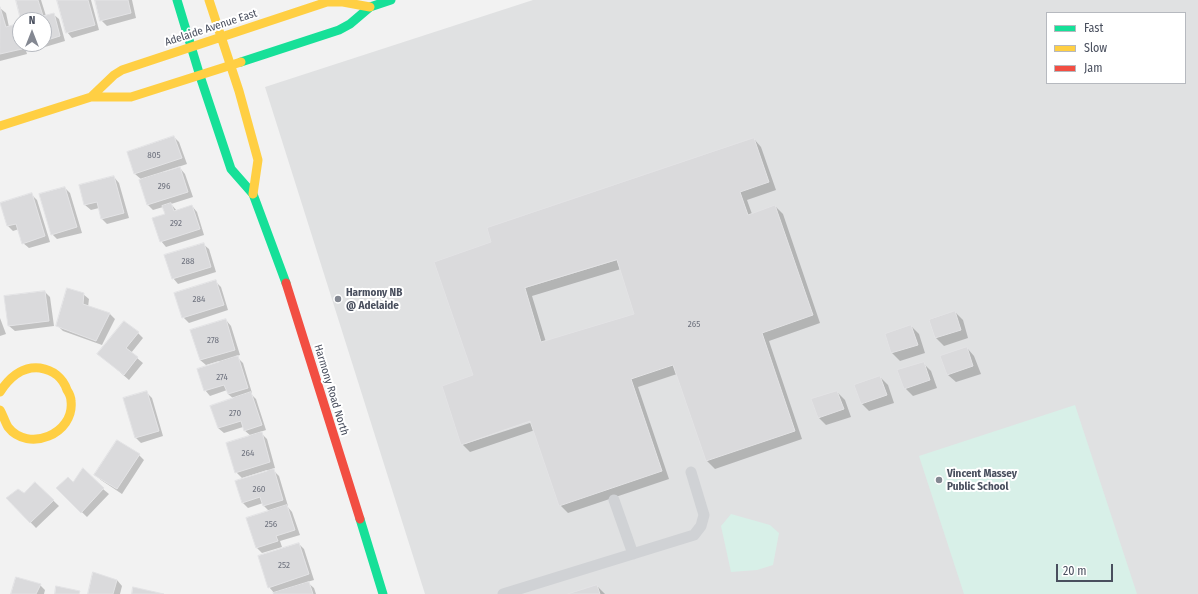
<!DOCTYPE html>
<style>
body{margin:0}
#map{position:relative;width:1198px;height:594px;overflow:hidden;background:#f2f2f2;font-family:"Fira Sans Condensed",sans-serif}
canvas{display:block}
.legend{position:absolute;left:1046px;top:12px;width:140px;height:72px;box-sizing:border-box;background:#fff;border:1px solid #b6b9bf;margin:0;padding:5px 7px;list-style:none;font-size:12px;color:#494f5e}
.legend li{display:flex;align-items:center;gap:8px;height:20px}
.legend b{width:20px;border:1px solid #b6b9bf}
.north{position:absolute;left:12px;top:12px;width:40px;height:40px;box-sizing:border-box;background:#fff;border:1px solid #b6b9bf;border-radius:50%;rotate:0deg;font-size:11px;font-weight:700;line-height:16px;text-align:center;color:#494f5e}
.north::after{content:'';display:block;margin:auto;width:14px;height:18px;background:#848892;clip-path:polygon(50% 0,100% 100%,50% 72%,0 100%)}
.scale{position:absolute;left:1056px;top:564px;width:57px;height:18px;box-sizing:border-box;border:2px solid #494f5e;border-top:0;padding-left:5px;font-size:12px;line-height:14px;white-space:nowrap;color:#494f5e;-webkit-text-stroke:3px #fff;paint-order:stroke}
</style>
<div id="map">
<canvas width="1198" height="594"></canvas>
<ul class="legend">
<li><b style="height:5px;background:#16e098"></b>Fast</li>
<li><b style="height:5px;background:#ffcf43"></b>Slow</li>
<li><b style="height:5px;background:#f24e42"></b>Jam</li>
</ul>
<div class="north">N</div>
<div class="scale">20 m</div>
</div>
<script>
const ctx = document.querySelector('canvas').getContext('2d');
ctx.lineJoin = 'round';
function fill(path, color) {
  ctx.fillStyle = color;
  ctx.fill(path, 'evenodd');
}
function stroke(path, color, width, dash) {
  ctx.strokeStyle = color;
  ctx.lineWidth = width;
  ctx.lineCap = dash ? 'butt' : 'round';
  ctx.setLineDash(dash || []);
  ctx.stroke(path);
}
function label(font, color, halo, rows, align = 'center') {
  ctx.font = font + ' "Fira Sans Condensed",sans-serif';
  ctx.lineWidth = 4;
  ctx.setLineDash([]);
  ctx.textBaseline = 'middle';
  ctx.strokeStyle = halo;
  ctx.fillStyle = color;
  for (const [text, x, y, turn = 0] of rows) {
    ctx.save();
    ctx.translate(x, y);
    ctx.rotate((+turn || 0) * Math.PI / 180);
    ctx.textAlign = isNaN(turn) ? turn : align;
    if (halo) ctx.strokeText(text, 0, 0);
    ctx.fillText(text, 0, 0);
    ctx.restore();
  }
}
fill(new Path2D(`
 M 533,0 L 1198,0 L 1198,594 L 425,594 L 265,87 ZM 1047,13 L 1185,13 L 1185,83 L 1047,83 Z`), '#e0e1e2');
fill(new Path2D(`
 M 1075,405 L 1137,594 L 964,594 L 919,456 Z
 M 731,514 L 770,525 L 779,533 L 773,565 L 757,570 L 731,572 L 721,526 Z`), '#d8f0e8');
fill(new Path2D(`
 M 17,0 L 41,0 L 46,16 L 53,14 L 59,19 L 65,41 L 35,50 L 29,44 L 44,44 L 44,20 L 22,20 Z
 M 58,0 L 91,0 L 99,30 L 72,38 L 67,32 Z
 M 96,0 L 132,0 L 136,18 L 107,26 L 101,20 Z
 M 0,8 L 6,13 L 9,27 L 16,25 L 20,30 L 20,44 L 24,44 L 27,54 L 0,61 Z
 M 174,137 L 179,142 L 187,164 L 163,172 L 164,173 L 180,168 L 185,174 L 193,197 L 171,204 L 177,211 L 192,206 L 197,212 L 204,235 L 166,247 L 161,241 L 166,214 L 163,207 L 153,210 L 148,205 L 142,180 L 135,174 L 128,152 Z
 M 754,139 L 761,147 L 776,190 L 747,200 L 752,214 L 775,206 L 783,214 L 820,323 L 769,341 L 802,439 L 715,469 L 707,461 L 677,374 L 638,387 L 669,479 L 568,513 L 560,505 L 535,430 L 470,452 L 462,444 L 474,376 L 493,243 ZM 621,269 L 635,315 L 546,342 L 532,296 ZM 535,419 L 536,421 L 465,444 L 465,442 Z
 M 114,177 L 119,183 L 129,218 L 107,224 L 102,219 L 99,208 L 91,210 L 85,205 L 80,186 Z
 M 65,188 L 70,193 L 82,233 L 57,239 L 52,234 Z
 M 31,194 L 37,200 L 50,242 L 29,248 L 23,243 L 19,229 L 13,231 L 8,226 L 1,204 Z
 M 203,244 L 209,249 L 216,272 L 178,284 L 173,278 Z
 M 215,281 L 221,287 L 228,310 L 189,323 L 183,317 Z
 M 45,292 L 50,297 L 54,326 L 15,331 L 9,326 Z
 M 83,294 L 89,299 L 88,307 L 110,314 L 115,319 L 102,345 L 63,331 L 57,325 Z
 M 955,312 L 963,320 L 968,338 L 944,346 L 936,338 L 930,320 Z
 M 0,318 L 6,334 L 0,336 Z
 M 226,320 L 231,326 L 240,355 L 236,356 L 243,363 L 252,393 L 251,394 L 256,399 L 266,430 L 260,432 L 267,439 L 275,468 L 272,469 L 279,476 L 288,506 L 287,506 L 292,512 L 300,535 L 280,541 L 282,547 L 262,553 L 257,548 L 248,519 L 270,512 L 264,506 L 263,503 L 248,508 L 242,502 L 267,472 L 267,470 L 242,478 L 236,472 L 251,436 L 244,430 L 243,427 L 224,433 L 218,428 L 234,399 L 228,394 L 227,390 L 210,396 L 205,390 L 219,363 L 219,361 L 206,365 L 200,360 Z
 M 911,326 L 919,334 L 925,353 L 900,361 L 892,353 L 886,335 Z
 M 138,333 L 143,338 L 131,353 L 143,363 L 129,380 L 99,354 Z
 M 967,348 L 974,356 L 981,374 L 956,382 L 948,375 Z
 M 923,363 L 931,371 L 937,388 L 913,396 L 905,388 Z
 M 880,377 L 888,385 L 894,403 L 869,411 L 861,403 Z
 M 837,392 L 845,400 L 851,417 L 826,425 L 818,417 Z
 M 147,393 L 152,398 L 163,436 L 141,443 L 135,437 Z
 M 139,455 L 144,460 L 122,494 L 101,480 L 95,475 Z
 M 35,483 L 59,506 L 36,528 L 8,499 L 24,494 Z
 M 73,483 L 103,489 L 109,494 L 87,517 L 57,488 Z
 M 299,544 L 304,549 L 314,580 L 307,582 L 314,588 L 316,594 L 275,594 L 269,587 Z
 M 94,573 L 117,580 L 122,586 L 120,594 L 89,594 Z
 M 40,585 L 45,590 L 44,594 L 12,594 Z
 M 597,586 L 605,594 L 571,594 Z`), '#0003');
const building = new Path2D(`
 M 16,0 L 38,0 L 43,16 L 54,13 L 60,36 L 44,41 L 44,20 L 21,20 Z
 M 57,0 L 88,0 L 95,25 L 66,33 Z
 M 95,0 L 128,0 L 131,13 L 100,21 Z
 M 0,7 L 6,27 L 16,24 L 22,49 L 0,54 Z
 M 174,136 L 182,158 L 134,174 L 127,152 Z
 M 754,138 L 769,182 L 740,192 L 748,215 L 775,205 L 813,315 L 762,333 L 795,431 L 706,461 L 673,365 L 631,379 L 662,471 L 559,506 L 530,421 L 461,445 L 442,386 L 473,375 L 434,262 L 491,242 L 487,228 ZM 617,260 L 634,314 L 541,342 L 525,288 Z
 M 180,167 L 188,192 L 147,205 L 139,180 Z
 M 114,176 L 124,213 L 101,219 L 97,202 L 84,205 L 79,185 Z
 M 65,187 L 77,227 L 51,235 L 39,194 Z
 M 32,193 L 45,236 L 22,244 L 16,224 L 7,226 L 0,203 Z
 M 171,203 L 174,211 L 192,205 L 200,229 L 160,242 L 152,218 L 165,214 L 162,206 Z
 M 204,243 L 211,267 L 172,279 L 164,255 Z
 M 216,280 L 224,305 L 182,318 L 174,293 Z
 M 67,288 L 84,293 L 83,304 L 110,313 L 96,341 L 56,326 Z
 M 45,291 L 49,321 L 8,326 L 4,296 Z
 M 955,311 L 961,330 L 935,338 L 929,320 Z
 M 226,319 L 235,350 L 200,360 L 190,330 Z
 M 124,321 L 139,332 L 126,348 L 138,357 L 124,375 L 97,354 Z
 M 911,325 L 918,345 L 891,353 L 885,334 Z
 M 967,347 L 973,366 L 947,375 L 940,356 Z
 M 238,356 L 248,388 L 228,394 L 224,385 L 204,391 L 197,369 Z
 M 924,362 L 930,380 L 904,389 L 897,370 Z
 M 880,376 L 887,395 L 861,404 L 854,385 Z
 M 147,391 L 159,431 L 135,438 L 123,398 Z
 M 837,391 L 844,409 L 818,418 L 811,399 Z
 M 251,392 L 262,425 L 244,431 L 241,421 L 218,428 L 210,406 Z
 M 262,432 L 270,462 L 235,473 L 226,443 Z
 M 117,440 L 140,454 L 117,489 L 94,475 Z
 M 83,468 L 104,488 L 81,513 L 56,488 L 68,477 L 73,482 Z
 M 274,469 L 283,500 L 263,506 L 260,497 L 242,503 L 235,481 Z
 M 35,482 L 54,500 L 30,523 L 6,498 L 18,489 L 24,493 Z
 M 287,505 L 295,530 L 276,536 L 278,541 L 256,548 L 246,518 Z
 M 299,543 L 309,574 L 268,588 L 258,556 Z
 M 93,572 L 117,580 L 113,594 L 88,594 Z
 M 16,577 L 41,584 L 36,594 L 11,594 Z
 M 309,582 L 313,594 L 274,594 L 273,593 Z
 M 597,585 L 600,594 L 568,594 Z
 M 56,586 L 80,591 L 79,594 L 55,594 Z
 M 133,587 L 164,594 L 132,594 Z`);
fill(building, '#dadadc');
stroke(building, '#e3e3e5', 1);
stroke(new Path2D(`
 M 614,500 L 633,554
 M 503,594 L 694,535 L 701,526 L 704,515 L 691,472`), '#d0d2d5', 11);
stroke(new Path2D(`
 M 177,0 L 200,76 L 231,169 L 253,194 L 286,283
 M 241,62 L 339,30 L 350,24 L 370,7 L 391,0
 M 360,519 L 383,594`), '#16e098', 9);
stroke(new Path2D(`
 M 209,0 L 239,91 L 258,160 L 253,194
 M 91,97 L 114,75 L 122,70 L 327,2 L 343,2 L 370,7
 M 0,126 L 91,97 L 131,97 L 241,62
 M 0,392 C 9,378 22,366 40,368 C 53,370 63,378 67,390 C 69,393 71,398 71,401 C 75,434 28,453 8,427 C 5,422 3,415 0,410`), '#ffcf43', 9);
stroke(new Path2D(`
 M 286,283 L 360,519`), '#f24e42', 9);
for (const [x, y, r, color] of [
 [338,299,4,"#848892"],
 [939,480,4,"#848892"]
]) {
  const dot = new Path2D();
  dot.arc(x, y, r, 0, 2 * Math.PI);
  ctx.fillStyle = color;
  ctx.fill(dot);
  stroke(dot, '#fff', 1.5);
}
label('9px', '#6f737f', null, [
 ["805",154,155],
 ["296",164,186],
 ["292",176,223],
 ["288",188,261],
 ["284",199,299],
 ["265",694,324],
 ["278",213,340],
 ["274",222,377],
 ["270",235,413],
 ["264",248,453],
 ["260",259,489],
 ["256",271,524],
 ["252",284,565]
]);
label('11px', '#494f5e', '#fff', [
 ["Adelaide Avenue East",211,28,-18],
 ["Harmony Road North",331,390,73]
]);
label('bold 11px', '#494f5e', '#fff', [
 ["Harmony NB",346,293],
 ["@ Adelaide",346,306],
 ["Vincent Massey",947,474],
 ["Public School",947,487]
], 'left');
</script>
